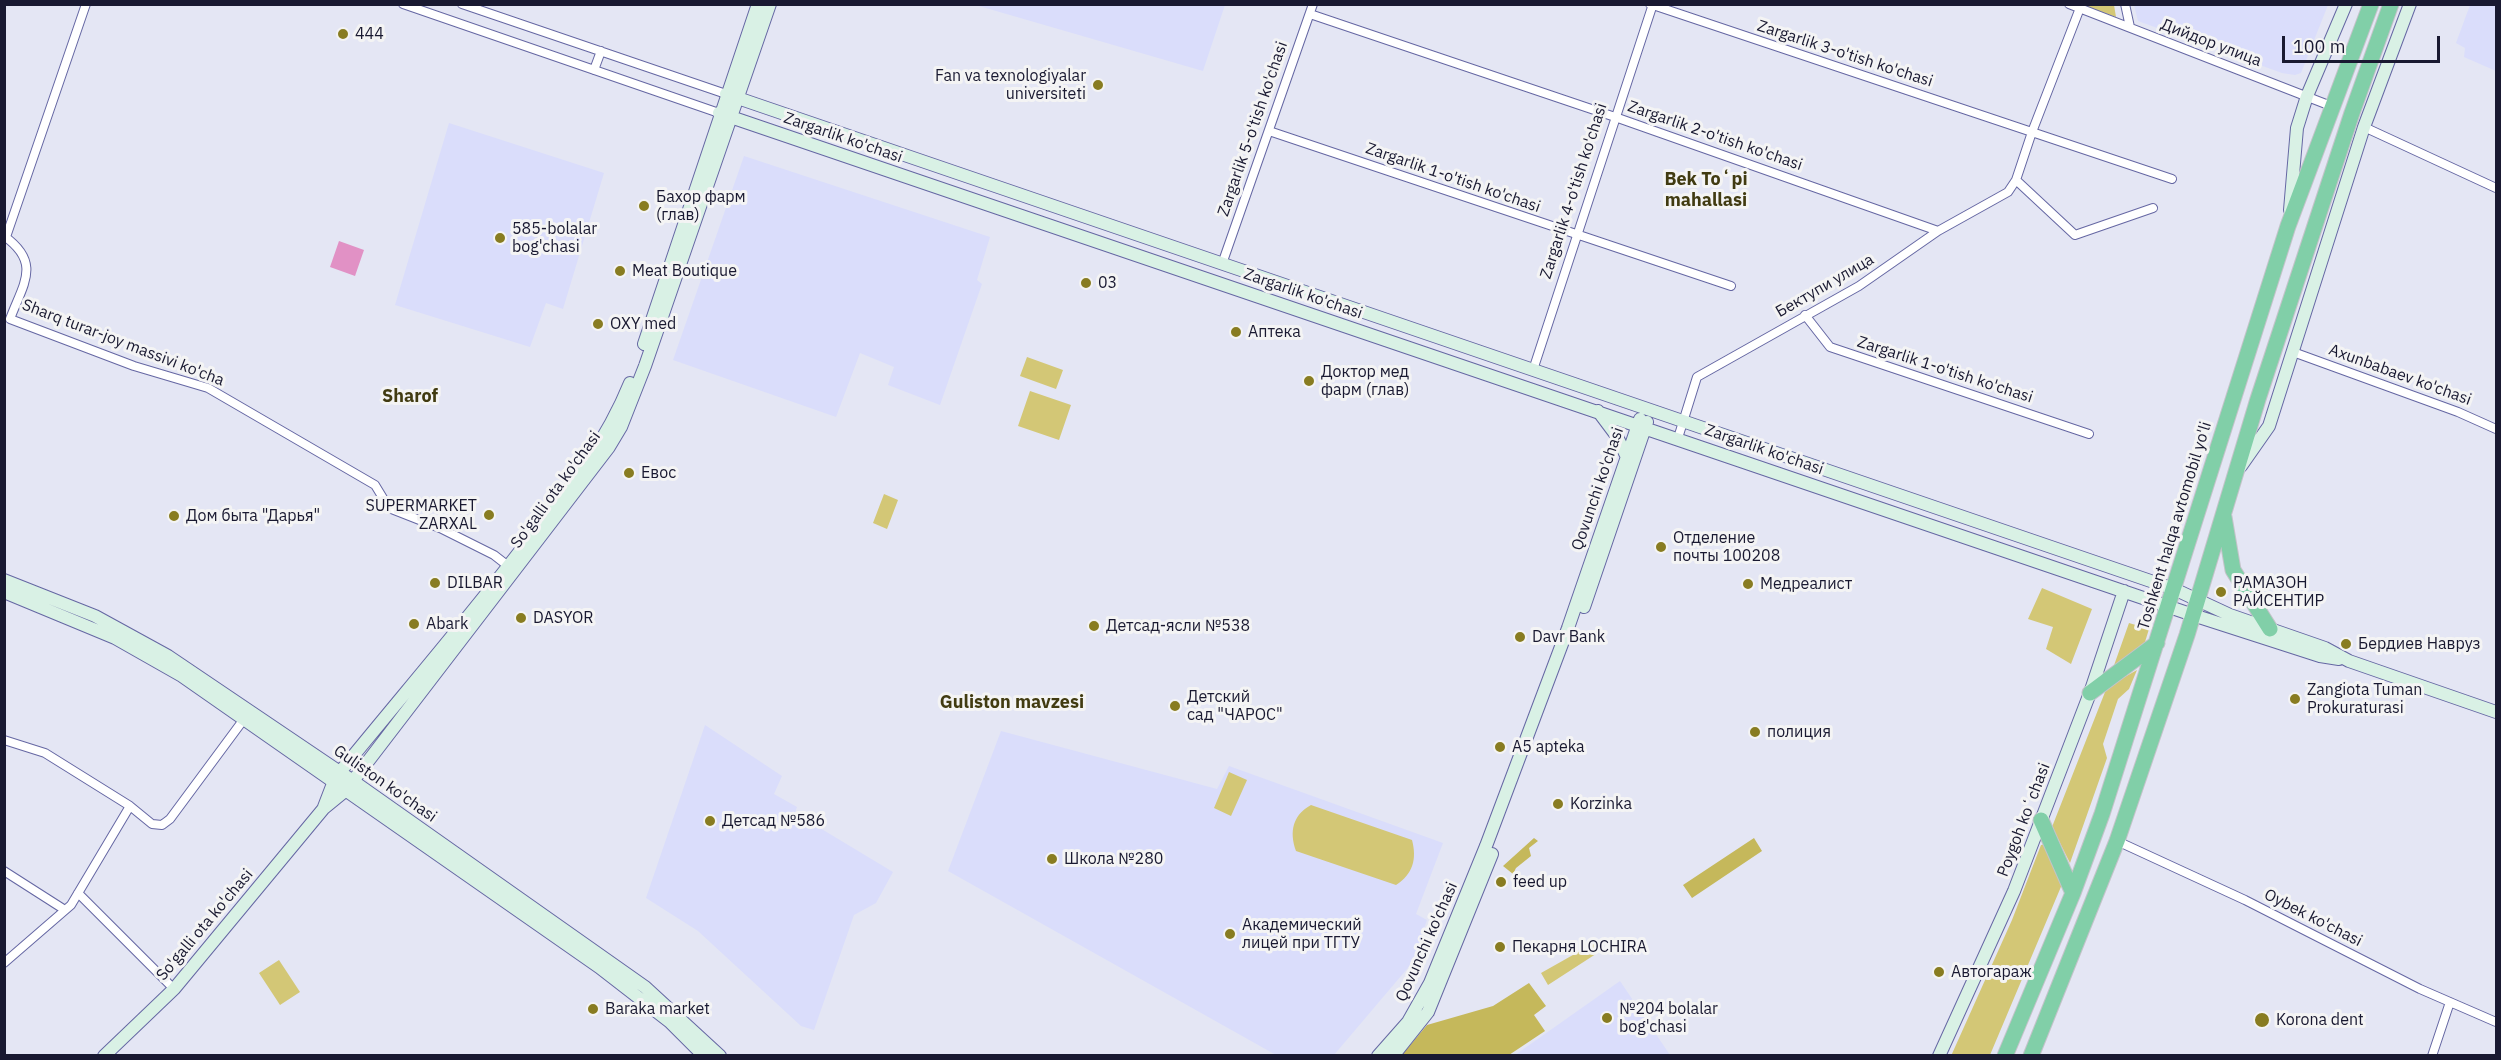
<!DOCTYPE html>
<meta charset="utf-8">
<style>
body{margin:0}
#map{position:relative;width:2501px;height:1060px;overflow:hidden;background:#e4e6f4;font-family:"IBM Plex Sans",sans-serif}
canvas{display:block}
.frame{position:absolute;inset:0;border:6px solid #191931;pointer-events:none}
.scale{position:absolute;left:2282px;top:36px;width:158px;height:27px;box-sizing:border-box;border:3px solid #191931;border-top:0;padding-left:8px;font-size:18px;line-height:21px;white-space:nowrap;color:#191931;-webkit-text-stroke:4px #f4f4f4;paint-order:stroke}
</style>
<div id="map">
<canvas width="2501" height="1060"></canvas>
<div class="frame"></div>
<div class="scale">100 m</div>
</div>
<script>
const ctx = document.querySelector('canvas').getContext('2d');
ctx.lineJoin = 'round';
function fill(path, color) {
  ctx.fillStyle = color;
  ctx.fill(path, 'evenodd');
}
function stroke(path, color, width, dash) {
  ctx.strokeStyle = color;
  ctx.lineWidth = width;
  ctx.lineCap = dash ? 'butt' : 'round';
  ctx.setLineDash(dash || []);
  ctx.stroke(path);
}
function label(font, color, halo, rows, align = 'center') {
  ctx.font = font + ' "IBM Plex Sans",sans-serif';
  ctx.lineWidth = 6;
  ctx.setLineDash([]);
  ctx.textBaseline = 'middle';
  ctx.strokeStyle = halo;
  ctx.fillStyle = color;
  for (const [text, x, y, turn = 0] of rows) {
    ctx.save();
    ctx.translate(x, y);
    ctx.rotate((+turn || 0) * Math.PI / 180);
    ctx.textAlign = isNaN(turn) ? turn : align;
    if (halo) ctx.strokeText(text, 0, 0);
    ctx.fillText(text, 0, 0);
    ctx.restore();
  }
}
fill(new Path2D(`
 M 972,4 L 1225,4 L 1225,5 L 1203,71 Z
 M 2134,5 L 2134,4 L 2328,5 L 2301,73 L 2295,75 L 2282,73 L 2138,21 Z
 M 2470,5 L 2496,5 L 2496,71 L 2464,57 L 2465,48 L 2456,43 Z
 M 449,123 L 604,173 L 563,309 L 546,303 L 530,347 L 395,305 Z
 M 744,156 L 990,237 L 977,280 L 982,284 L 940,405 L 888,385 L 894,367 L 860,353 L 836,417 L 673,360 Z
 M 705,725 L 782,776 L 774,794 L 797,807 L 795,813 L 893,872 L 876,903 L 854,915 L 814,1030 L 801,1026 L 698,931 L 646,898 Z
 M 1001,731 L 1217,789 L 1229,766 L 1443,843 L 1416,914 L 1427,920 L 1412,963 L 1334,1055 L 1276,1055 L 948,871 Z
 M 1620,981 L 1670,1055 L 1515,1055 Z`), '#daddfb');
fill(new Path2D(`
 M 2082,5 L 2114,5 L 2116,17 Z
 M 1027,357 L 1063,370 L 1056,389 L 1020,376 Z
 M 1030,391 L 1071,405 L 1059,440 L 1018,426 Z
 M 884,494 L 898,500 L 887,529 L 873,523 Z
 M 2042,588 L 2092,609 L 2071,664 L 2046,649 L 2053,627 L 2028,619 Z
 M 2129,623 L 2149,629 L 2145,642 L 2112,671 Z
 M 2137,670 L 2129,689 L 2118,699 L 2103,744 L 2107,758 L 2070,863 L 2052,827 L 2107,687 Z
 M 1229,772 L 1247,780 L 1231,816 L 1214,808 Z
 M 1311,805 L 1412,840 C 1417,859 1413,874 1396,885 L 1296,851 C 1289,831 1293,815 1311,805 Z
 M 2047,844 L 2063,882 L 1990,1055 L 1951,1056 L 2012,920 L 2041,845 Z
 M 1596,942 L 1602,950 L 1548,985 L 1541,973 Z
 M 279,960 L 300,992 L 280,1005 L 259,973 Z`), '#d3c776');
fill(new Path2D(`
 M 1534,838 L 1538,841 L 1529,848 L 1531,856 L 1516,868 L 1513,874 L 1503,866 Z
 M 1754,838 L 1762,851 L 1692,898 L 1683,885 Z
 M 1529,983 L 1546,1006 L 1534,1015 L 1545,1031 L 1509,1055 L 1402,1055 L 1427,1025 L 1493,1006 Z`), '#c5b85b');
fill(new Path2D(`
 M 339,241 L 364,250 L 355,276 L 330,267 Z`), '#e191c5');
const street = new Path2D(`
 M 403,4 L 719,113
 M 462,4 L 726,94
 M 1650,4 L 2172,179
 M 2069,4 L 2331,106
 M 2125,4 L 2130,27
 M 1310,14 L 1615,117 L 1938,231
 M 594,70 L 601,51
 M 2364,127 L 2496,188
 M 1269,131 L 1731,286
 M 2016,180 L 2075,235 L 2153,208
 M 4,236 C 42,263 23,284 10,319 L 134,366 L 208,388 L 375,485 L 389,508 L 440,528 L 494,555 L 512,569
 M 6,237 L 86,4
 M 1222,264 L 1313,4
 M 1805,315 L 1830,347 L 2089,434
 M 2293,352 L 2458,412 L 2496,429
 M 1533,370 L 1653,4
 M 1678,438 L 1697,377 L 1859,286 L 1938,231 L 2008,192 L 2016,180 L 2032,132 L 2080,8
 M 4,740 L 45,753 L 130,806 L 152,824 L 162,825 L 170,819 L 247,715
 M 2117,841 L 2245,900 L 2420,989 L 2496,1022
 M 4,871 L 65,910
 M 78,893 L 174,989
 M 4,963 L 71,905 L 130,806
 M 2432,1056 L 2450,1002`);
const secondary = new Path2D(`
 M 726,94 L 2174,589 L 2230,615 L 2325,648 L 2349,661 L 2496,712
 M 719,113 L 2193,615 L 2320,656 L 2339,659
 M 2290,210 L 2297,128 L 2307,96 L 2346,4
 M 644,344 L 758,4
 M 1598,411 L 1616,435 L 1627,457
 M 2241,466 L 2269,426 L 2364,127 L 2410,4
 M 4,580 L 95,616 L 168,656 L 353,781 L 645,987 L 720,1056
 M 4,592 L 115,638 L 182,676 L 599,967 L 670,1022 L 704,1056
 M 1584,607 L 1647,422
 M 324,807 L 334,781 L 340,772 C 401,697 465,623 524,546 C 565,494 605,445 630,383
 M 104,1056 L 174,989 L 324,808 L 346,790 L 609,447 L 621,427 L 645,366 L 770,4
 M 1378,1056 L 1408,1022 L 1430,983 L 1486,846 L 1568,628 L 1640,419
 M 1393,1056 L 1428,1012 L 1492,854
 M 1939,1056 L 2014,891 L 2090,693 L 2124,591`);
const highway = new Path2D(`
 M 2224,517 L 2233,570 L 2270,629
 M 2090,693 L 2157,643
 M 2041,820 L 2073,893
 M 2005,1056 L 2073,893 L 2102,814 L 2288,226 L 2371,4
 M 2031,1056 L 2117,841 L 2187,635 L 2258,399 L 2352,113 L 2391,4`);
stroke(street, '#6567a3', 10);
stroke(secondary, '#6567a3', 14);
stroke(highway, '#c3c3c9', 17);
stroke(street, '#fff', 8);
stroke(secondary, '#d9f1e5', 12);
stroke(highway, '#81cfa8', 15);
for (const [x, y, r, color] of [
 [343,34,6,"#887c21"],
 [1098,85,6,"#887c21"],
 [644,206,6,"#887c21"],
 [500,238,6,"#887c21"],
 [620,271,6,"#887c21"],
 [1086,283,6,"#887c21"],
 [598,324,6,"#887c21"],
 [1236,332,6,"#887c21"],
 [1309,381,6,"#887c21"],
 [629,473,6,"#887c21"],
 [489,515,6,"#887c21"],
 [174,516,6,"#887c21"],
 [1661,547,6,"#887c21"],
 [435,583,6,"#887c21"],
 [1748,584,6,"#887c21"],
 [2221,592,6,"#887c21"],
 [521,618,6,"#887c21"],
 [414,624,6,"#887c21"],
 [1094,626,6,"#887c21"],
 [1520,637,6,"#887c21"],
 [2346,644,6,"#887c21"],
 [2295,699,6,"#887c21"],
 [1175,706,6,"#887c21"],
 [1755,732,6,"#887c21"],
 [1500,747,6,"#887c21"],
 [1558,804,6,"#887c21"],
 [710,821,6,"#887c21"],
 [1052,859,6,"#887c21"],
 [1501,882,6,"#887c21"],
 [1230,934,6,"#887c21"],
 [1500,947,6,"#887c21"],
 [1939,972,6,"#887c21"],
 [593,1009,6,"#887c21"],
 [1607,1018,6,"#887c21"],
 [2262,1020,8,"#887c21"]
]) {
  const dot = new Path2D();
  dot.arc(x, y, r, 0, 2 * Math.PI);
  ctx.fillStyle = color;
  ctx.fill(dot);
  stroke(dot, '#f4f4f4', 2);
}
label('16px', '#191931', '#f4f4f4', [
 ["444",355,34],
 ["Fan va texnologiyalar",1086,76,"right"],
 ["universiteti",1086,94,"right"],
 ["Бахор фарм",656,197],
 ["(глав)",656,215],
 ["585-bolalar",512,229],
 ["bog'chasi",512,247],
 ["Meat Boutique",632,271],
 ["03",1098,283],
 ["OXY med",610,324],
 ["Аптека",1248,332],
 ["Доктор мед",1321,372],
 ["фарм (глав)",1321,390],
 ["Евос",641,473],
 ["SUPERMARKET",477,506,"right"],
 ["ZARXAL",477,524,"right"],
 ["Дом быта \"Дарья\"",186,516],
 ["Отделение",1673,538],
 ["почты 100208",1673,556],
 ["DILBAR",447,583],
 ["РАМАЗОН",2233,583],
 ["РАЙСЕНТИР",2233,601],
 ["Медреалист",1760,584],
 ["DASYOR",533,618],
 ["Abark",426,624],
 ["Детсад-ясли №538",1106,626],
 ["Davr Bank",1532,637],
 ["Бердиев Навруз",2358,644],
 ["Zangiota Tuman",2307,690],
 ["Prokuraturasi",2307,708],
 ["Детский",1187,697],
 ["сад \"ЧАРОС\"",1187,715],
 ["полиция",1767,732],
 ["A5 apteka",1512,747],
 ["Korzinka",1570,804],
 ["Детсад №586",722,821],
 ["Школа №280",1064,859],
 ["feed up",1513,882],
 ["Академический",1242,925],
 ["лицей при ТГТУ",1242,943],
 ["Пекарня LOCHIRA",1512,947],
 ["Автогараж",1951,972],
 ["Baraka market",605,1009],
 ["№204 bolalar",1619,1009],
 ["bog'chasi",1619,1027],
 ["Korona dent",2276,1020]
], 'left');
label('16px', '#191931', '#f4f4f4', [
 ["Дийдор улица",2211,43,21],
 ["Zargarlik 3-o'tish ko'chasi",1845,54,18],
 ["Zargarlik 5-o'tish ko'chasi",1253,129,-71],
 ["Zargarlik 2-o'tish ko'chasi",1715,136,19],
 ["Zargarlik ko'chasi",843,138,19],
 ["Zargarlik 1-o'tish ko'chasi",1453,178,19],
 ["Zargarlik 4-o'tish ko'chasi",1574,191,-72],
 ["Бектупи улица",1825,286,-30],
 ["Zargarlik ko'chasi",1303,294,19],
 ["Sharq turar-joy massivi ko'cha",123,343,21],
 ["Zargarlik 1-o'tish ko'chasi",1945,370,18],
 ["Axunbabaev ko'chasi",2400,375,20],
 ["Zargarlik ko'chasi",1764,450,19],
 ["Qovunchi ko'chasi",1598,489,-71],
 ["So'galli ota ko'chasi",556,490,-54],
 ["Toshkent halqa avtomobil yo'li",2175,526,-73],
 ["Guliston ko'chasi",385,784,35],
 ["Poygoh koʻchasi",2024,820,-69],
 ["Oybek ko'chasi",2313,918,27],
 ["So'galli ota ko'chasi",205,925,-50],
 ["Qovunchi ko'chasi",1427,942,-66]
]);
label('bold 18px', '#413b11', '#f4f4f4', [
 ["Bek Toʻpi",1706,180],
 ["mahallasi",1706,201],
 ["Sharof",410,397],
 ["Guliston mavzesi",1012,703]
]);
</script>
